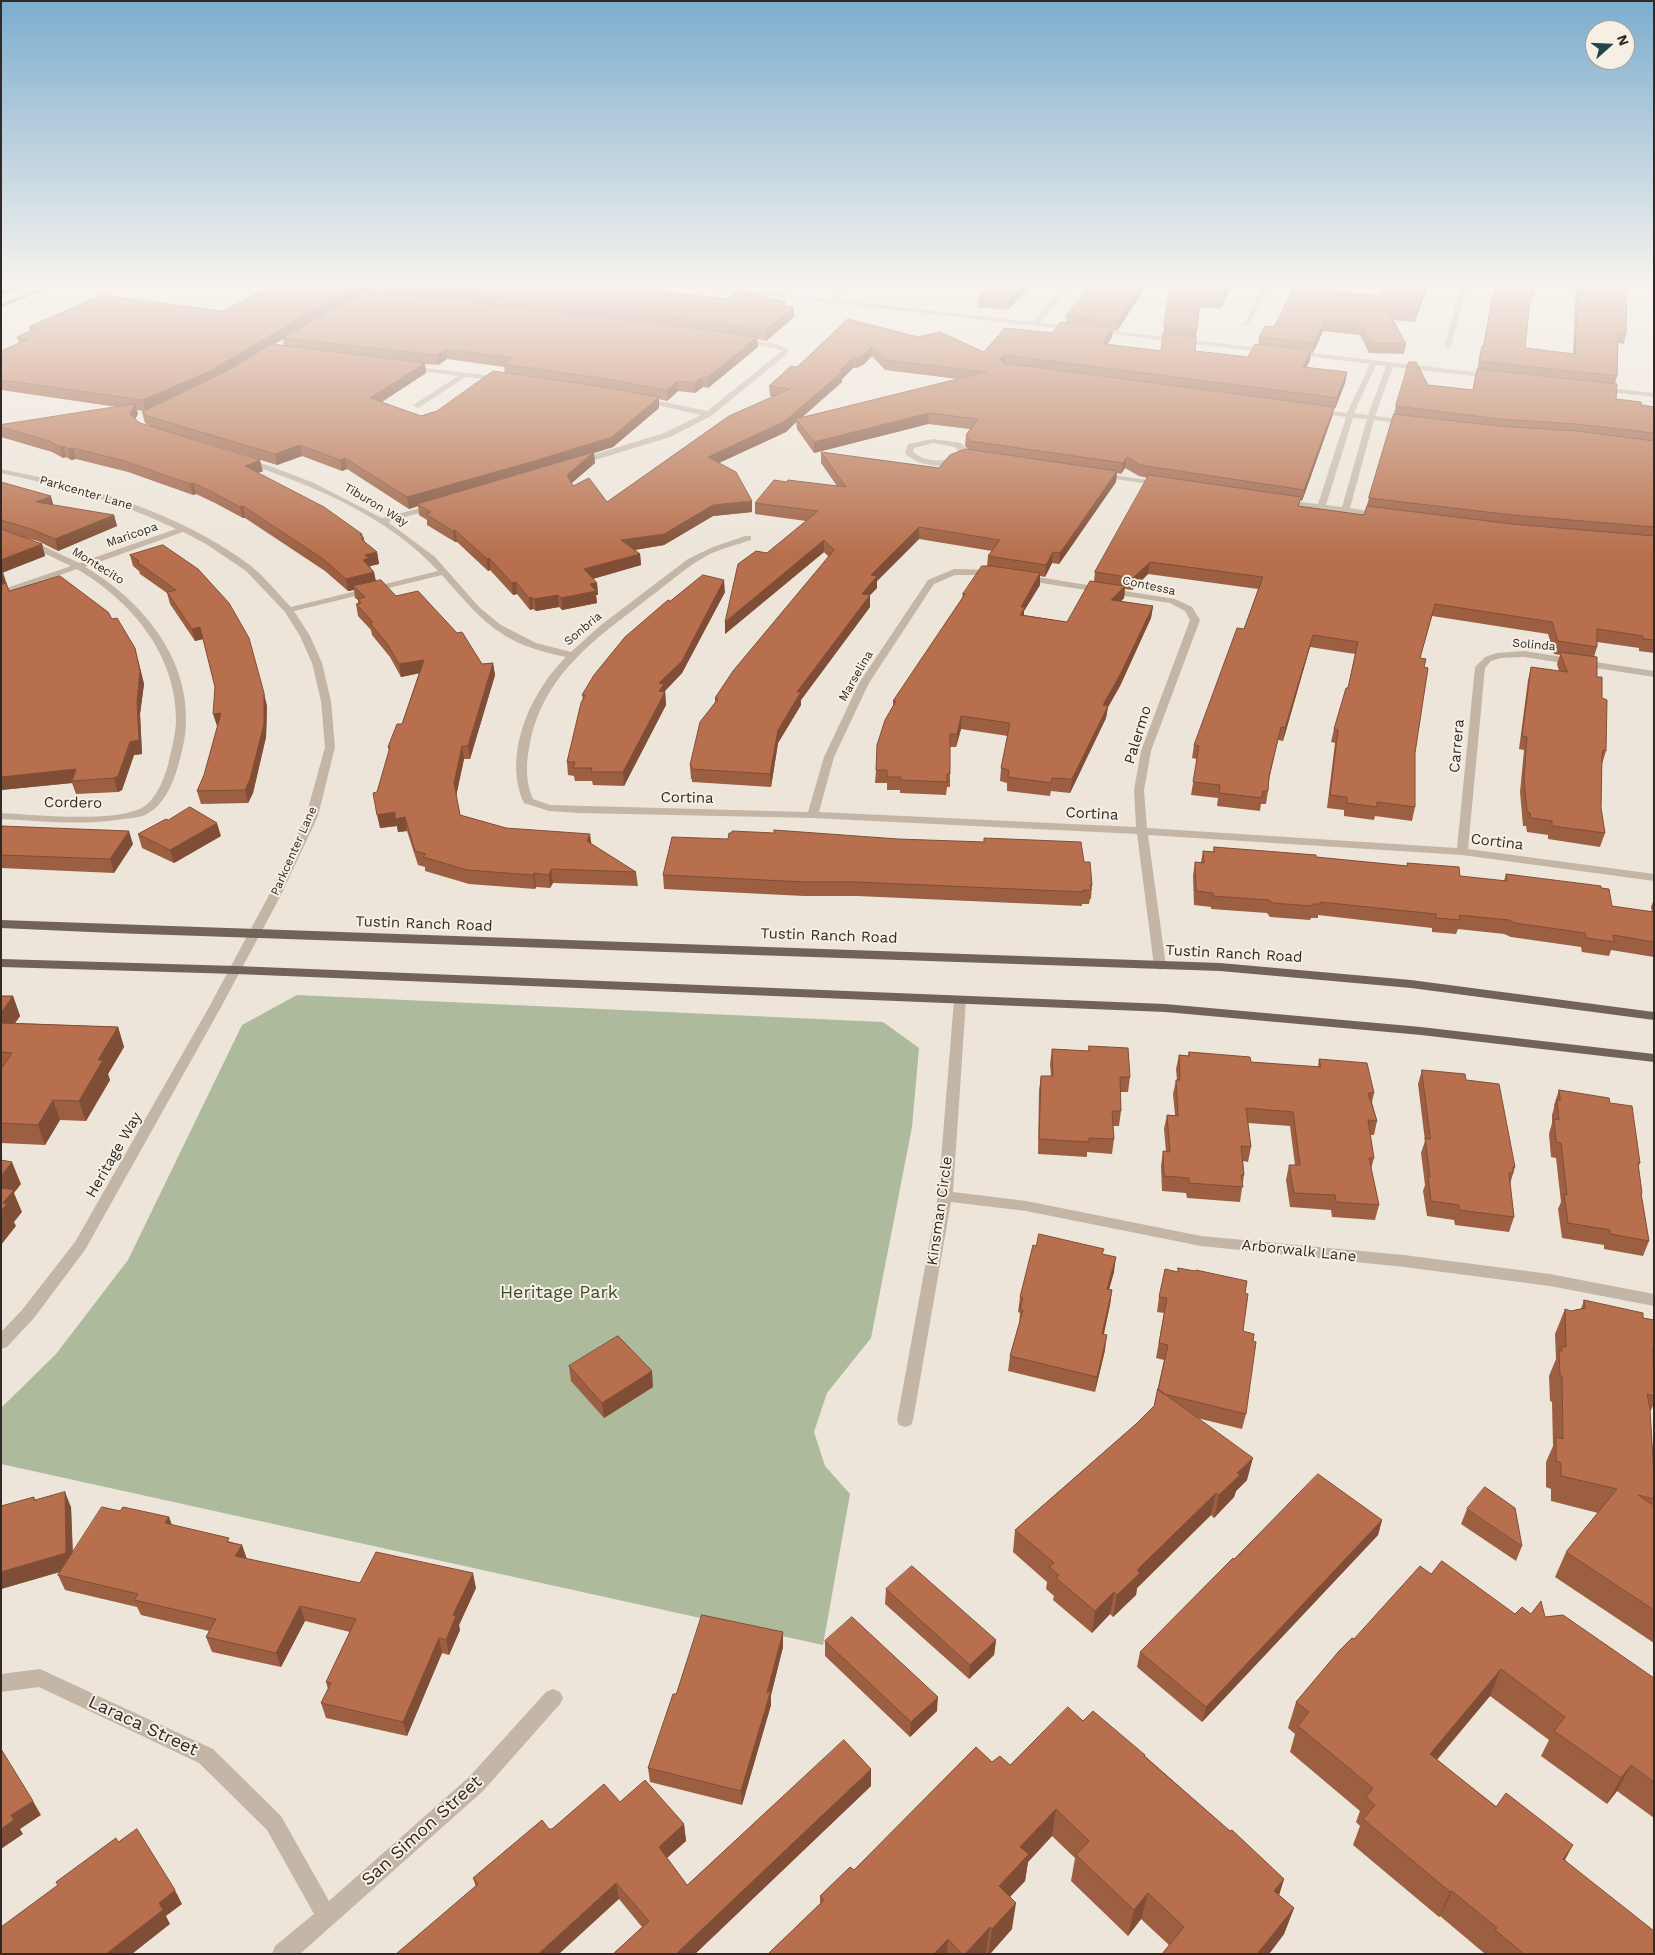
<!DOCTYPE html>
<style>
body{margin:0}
#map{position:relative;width:1655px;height:1955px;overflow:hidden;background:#ede5d9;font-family:"Work Sans",sans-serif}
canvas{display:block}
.frame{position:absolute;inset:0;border:2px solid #312a26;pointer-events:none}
.north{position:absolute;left:1585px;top:20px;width:50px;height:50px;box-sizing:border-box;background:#f6efe4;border:1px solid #a7a098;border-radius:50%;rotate:70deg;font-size:14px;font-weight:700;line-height:20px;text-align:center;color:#312a26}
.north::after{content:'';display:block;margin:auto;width:18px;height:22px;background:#21474d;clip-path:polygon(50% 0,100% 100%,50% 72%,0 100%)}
</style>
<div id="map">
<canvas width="1655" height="1955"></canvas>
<div class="frame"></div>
<div class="north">N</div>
</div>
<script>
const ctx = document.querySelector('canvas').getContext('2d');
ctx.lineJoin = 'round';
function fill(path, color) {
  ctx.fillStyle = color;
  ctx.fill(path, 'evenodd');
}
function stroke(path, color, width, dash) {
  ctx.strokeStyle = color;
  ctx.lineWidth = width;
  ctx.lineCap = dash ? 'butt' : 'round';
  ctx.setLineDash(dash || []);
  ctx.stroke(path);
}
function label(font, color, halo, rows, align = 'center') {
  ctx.font = font + ' "Work Sans",sans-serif';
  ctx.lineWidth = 4;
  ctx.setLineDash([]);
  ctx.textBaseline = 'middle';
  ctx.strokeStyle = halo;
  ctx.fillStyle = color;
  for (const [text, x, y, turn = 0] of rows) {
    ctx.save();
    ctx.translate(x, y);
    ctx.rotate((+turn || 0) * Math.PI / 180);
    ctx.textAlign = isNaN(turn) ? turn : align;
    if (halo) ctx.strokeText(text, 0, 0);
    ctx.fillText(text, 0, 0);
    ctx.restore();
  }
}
fill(new Path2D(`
 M 297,995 L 883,1022 L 919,1048 L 912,1127 L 871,1338 L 827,1393 L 814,1432 L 825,1466 L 850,1494 L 823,1645 L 1,1464 L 1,1408 L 56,1354 L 128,1260 L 242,1025 Z`), '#adba9b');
fill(new Path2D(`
 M 397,282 L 404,282 L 365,299 L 360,298 Z
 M 650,282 L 666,282 L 831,300 L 852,282 L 858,282 L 838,300 L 1033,322 L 1067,282 L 1073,282 L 1040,322 L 1076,328 L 1073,330 L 1035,326 Z
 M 1265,282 L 1271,282 L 1248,325 L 1243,326 Z
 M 1462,282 L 1468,282 L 1451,346 L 1448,348 L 1445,346 Z
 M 1638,282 L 1654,282 L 1654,285 Z
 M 1097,329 L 1269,349 L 1272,351 L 1269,353 L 1095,332 L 1095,330 Z
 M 742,339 L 776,344 L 789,350 L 786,355 L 711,416 L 670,437 L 582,464 L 576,464 L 576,460 L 664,433 L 701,415 L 640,401 L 640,397 L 707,411 L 782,351 L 775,348 L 740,342 L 739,341 Z
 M 1294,351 L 1492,374 L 1496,376 L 1492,378 L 1393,367 L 1375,416 L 1408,420 L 1412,422 L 1408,424 L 1374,420 L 1350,508 L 1380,513 L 1384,515 L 1380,517 L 1284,504 L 1280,502 L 1284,500 L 1318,504 L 1346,417 L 1316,413 L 1312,411 L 1316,409 L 1347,413 L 1370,364 L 1292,354 L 1291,353 ZM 1376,365 L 1386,366 L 1368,415 L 1354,413 ZM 1353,418 L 1367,419 L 1342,507 L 1326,505 Z
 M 410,366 L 502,377 L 506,379 L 502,381 L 466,377 L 418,408 L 414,406 L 415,404 L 458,376 L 408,369 L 408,367 Z
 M 1599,387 L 1654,393 L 1654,397 L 1602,391 L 1598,389 Z
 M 933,439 L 961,443 L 969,452 L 968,455 C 952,470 920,469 905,453 L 908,444 ZM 933,443 L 955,447 L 961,454 C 946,463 927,463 913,452 L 914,448 Z
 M 242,458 L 270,466 L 314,483 L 382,518 L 436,504 L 436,508 L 388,522 L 435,557 L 480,608 L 501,625 L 536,643 L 571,652 L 601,625 L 688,559 L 713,547 L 745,536 L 751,536 L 751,540 C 737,545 722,548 708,555 C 687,566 669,583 650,597 C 597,638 544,673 530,743 C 526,762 525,781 533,799 L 550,805 L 808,812 L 824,757 L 859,683 L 928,580 L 954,569 L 993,570 L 996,571 L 996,575 L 955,575 L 934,584 L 869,683 L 834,757 L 819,812 L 1136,827 L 1134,790 L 1141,751 L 1190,620 L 1185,611 L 1170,603 L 1022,580 L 1021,578 L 1025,575 L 1175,599 L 1192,607 L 1200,620 L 1151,751 L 1144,790 L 1147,828 L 1457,848 L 1475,667 L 1485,657 L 1497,653 L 1524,651 L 1654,671 L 1654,677 L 1524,657 L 1501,658 L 1491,661 L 1485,668 L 1468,849 L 1654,874 L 1654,881 L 1462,855 L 1148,835 L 1166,966 L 1160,970 L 1154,966 L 1137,834 L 813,818 L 579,813 L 549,811 L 524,803 L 523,801 C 503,752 531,692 566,657 C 501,644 484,623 442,575 L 294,611 L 310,636 L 322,663 L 331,701 L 335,747 L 318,816 L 281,895 L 220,1009 L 85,1250 L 34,1318 L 7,1347 L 1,1349 L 1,1332 L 22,1310 L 75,1242 L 208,1009 L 269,895 L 306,816 L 325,747 L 321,701 L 312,663 L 300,636 L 285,612 L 246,571 L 206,544 L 183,532 L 85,567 C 139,598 188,655 186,721 C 186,736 182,752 178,766 C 173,784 163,807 145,815 C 138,818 130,818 123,819 C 82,826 42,821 1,819 L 1,813 C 37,815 105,822 137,810 C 155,804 163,781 168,765 C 171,751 176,734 176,720 C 176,654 132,602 77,569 L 1,596 L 1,590 L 71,566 L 31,547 L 1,537 L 1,532 L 37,543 L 79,563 L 176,529 C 119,501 64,487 1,473 L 1,469 C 90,487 178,511 251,566 C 265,577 278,594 291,607 L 438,571 C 388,516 312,485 242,462 Z
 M 1098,473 L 1163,482 L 1167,484 L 1163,486 L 1101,477 L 1097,475 Z
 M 960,996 L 966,1000 L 953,1192 L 1026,1201 L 1201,1236 L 1404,1255 L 1550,1274 L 1654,1294 L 1654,1306 L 1550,1286 L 1404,1267 L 1201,1246 L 1026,1211 L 951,1202 L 913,1420 L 911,1425 L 905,1427 L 899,1425 L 897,1420 L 938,1196 L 954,1000 Z
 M 40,1669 L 213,1749 L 281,1816 L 329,1901 L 469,1777 L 546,1692 L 553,1689 L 560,1692 L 563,1698 L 560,1704 L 483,1791 L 300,1954 L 272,1954 L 275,1946 L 314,1914 L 267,1830 L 199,1763 L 39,1687 L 1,1692 L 1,1674 Z`), '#c4b6a6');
fill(new Path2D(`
 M 28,282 L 35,282 L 1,296 L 1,292 Z
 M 55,282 L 62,282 L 1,308 L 1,304 Z
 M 1,920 L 1220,963 L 1411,980 L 1654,1012 L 1654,1020 L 1411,988 L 1220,971 L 113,933 L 1,928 Z
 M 1,959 L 236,966 L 1165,1004 L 1421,1027 L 1654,1054 L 1654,1062 L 1421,1035 L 1165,1012 L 236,974 L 1,967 Z`), '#716359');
fill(new Path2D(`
 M 281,282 L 592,284 L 727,299 L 786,302 L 786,306 L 794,307 L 794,317 L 766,341 L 757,339 L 758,347 L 708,388 L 703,387 L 695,393 L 678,391 L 667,401 L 659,399 L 659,408 L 613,447 L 594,453 L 595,463 L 572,483 L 573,486 L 607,502 L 773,397 L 770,396 L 769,386 L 797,367 L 848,319 L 918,337 L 984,352 L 1052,333 L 1066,322 L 1066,316 L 1093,282 L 1149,282 L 1117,331 L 1113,330 L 1112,337 L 1108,344 L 1161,351 L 1171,282 L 1233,282 L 1221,309 L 1199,307 L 1195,351 L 1248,357 L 1258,344 L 1259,337 L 1338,282 L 1333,292 L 1380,296 L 1429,282 L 1415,322 L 1393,320 L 1406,344 L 1404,354 L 1369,353 L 1360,335 L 1323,331 L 1313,353 L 1311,353 L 1310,360 L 1306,368 L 1347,372 L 1345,383 L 1335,409 L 1334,408 L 1332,417 L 1302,501 L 1300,500 L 1299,506 L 1364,515 L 1394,414 L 1396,406 L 1428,385 L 1473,390 L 1482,346 L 1483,346 L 1490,309 L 1492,299 L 1492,300 L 1495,282 L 1537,282 L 1534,297 L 1531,297 L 1529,310 L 1525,348 L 1573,354 L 1576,282 L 1627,282 L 1626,334 L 1624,344 L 1618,343 L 1617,376 L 1615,384 L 1616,399 L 1641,405 L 1654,407 L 1654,653 L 1639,651 L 1639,648 L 1597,642 L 1597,647 L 1594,657 L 1597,677 L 1602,698 L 1606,751 L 1602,764 L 1601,808 L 1605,833 L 1600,847 L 1548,839 L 1548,835 L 1527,832 L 1526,826 L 1523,826 L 1520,792 L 1524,750 L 1519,749 L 1528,680 L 1531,667 L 1559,671 L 1557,664 L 1560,655 L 1554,654 L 1548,634 L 1432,616 L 1420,658 L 1424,667 L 1415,753 L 1415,807 L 1412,821 L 1375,816 L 1374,820 L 1344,816 L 1344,810 L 1327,808 L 1335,743 L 1331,742 L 1334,729 L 1348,688 L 1355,654 L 1310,647 L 1283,741 L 1278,740 L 1269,780 L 1268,791 L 1266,804 L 1261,804 L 1260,811 L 1217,806 L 1218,798 L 1191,795 L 1197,759 L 1192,758 L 1194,745 L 1244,629 L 1258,589 L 1148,574 L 1132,590 L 1125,589 L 1124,598 L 1121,601 L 1153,606 L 1151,618 L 1120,686 L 1108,707 L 1106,718 L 1070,793 L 1051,791 L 1050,796 L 1007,791 L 1007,783 L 1000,781 L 1001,768 L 1008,736 L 961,729 L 956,747 L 950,747 L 950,787 L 947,787 L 946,795 L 900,793 L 900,790 L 887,790 L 887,783 L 875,783 L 876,770 L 893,707 L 893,701 L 962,599 L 963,594 L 987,566 L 988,556 L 992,551 L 919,539 L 877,581 L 877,588 L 870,595 L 870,607 L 801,700 L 801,705 L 778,743 L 771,787 L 692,782 L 692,779 L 691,779 L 690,765 L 715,702 L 715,698 L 829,557 L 824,552 L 725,634 L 767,553 L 806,521 L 755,514 L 755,503 L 787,482 L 837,486 L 821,463 L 821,452 L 939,468 L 968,449 L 965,446 L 966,435 L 970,429 L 928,424 L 814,453 L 797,429 L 796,422 L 786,432 L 719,463 L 752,512 L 713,516 L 664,545 L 635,550 L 640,554 L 641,565 L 593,579 L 597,583 L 598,595 L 596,595 L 597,603 L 562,610 L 559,607 L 536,611 L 533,609 L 530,610 L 517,594 L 513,595 L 490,570 L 488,571 L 457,542 L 455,542 L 427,525 L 427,520 L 419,515 L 418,506 L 409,509 L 347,469 L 342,471 L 302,456 L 277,465 L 193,439 L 263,471 L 258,473 L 362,534 L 365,542 L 377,552 L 379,564 L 370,566 L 371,569 L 374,572 L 376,581 L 482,664 L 493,663 L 495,675 L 470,759 L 464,759 L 456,795 L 460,815 L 506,828 L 591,844 L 636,872 L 638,886 L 553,883 L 550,888 L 536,887 L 535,889 L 469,884 L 425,871 L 425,867 L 418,865 L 407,831 L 398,832 L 397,826 L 380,828 L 377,792 L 389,752 L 388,747 L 402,724 L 419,673 L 401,677 L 390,657 L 372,635 L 371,630 L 358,616 L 356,604 L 358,604 L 358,600 L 355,598 L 354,590 L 348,591 L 325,571 L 245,518 L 243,518 L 215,503 L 196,494 L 193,495 L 128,472 L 76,459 L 71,460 L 66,457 L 63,458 L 52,452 L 1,437 L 1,425 L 117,407 L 1,390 L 1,351 L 19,343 L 17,337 L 30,331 L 29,327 L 222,311 ZM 381,286 L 382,291 L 372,290 ZM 283,339 L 284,346 L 275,344 ZM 872,356 L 885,370 L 958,379 L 802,417 L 842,382 L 842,379 L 853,368 L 856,368 L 863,365 ZM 447,359 L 504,367 L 505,373 L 437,411 L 421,416 L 382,402 L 426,373 L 425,364 L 438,365 ZM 137,410 L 145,411 L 142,412 L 145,423 L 150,426 L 140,423 L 135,419 L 138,414 ZM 1125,468 L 1139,476 L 1148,478 L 1095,572 L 1094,581 L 1067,622 L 1024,615 L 1024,611 L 1040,585 L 1040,576 L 1045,577 L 1052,563 L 1059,564 L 1116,482 L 1117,473 L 1121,474 Z
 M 762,282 L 821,282 L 813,288 Z
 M 933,282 L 1034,282 L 1008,310 L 977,307 L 978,297 L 986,288 L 986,286 Z
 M 1,482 L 53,505 L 114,515 L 117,526 L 58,551 L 38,541 L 22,537 L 42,544 L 45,556 L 3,572 L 9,591 L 138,660 L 144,684 L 140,714 L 142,754 L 134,755 L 122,790 L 118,792 L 76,794 L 72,783 L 1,790 Z
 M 163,545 L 267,706 L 266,737 L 253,793 L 248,803 L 201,804 L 197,791 L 204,775 L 218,726 L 217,726 L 215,687 L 203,639 L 195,641 L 170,604 L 167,593 L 140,574 L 139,571 L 133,566 L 130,555 Z
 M 725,592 L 682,673 L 665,691 L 666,705 L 624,786 L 593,785 L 592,781 L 575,781 L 574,776 L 568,775 L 567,762 L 583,699 L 582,695 L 670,601 Z
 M 1,826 L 133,844 L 114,873 L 1,868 Z
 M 138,834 L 221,836 L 174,863 L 142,848 Z
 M 1214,847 L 1407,866 L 1407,863 L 1460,876 L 1504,881 L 1506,874 L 1601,888 L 1612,906 L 1652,912 L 1651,907 L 1654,899 L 1654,957 L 1611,950 L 1609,956 L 1582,952 L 1581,947 L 1511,937 L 1504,934 L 1458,929 L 1456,934 L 1432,932 L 1432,928 L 1318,915 L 1318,918 L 1311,918 L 1310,920 L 1270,917 L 1267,913 L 1211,909 L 1211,907 L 1194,905 L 1193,876 L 1195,862 L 1201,862 L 1203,851 L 1213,852 Z
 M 1084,862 L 1092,885 L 1091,899 L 1090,899 L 1089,904 L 1082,904 L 1082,906 L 857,896 L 804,896 L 664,889 L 663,875 Z
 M 1,996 L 13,996 L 20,1016 L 15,1023 L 118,1027 L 124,1047 L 108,1074 L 110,1080 L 86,1121 L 60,1120 L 45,1145 L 1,1143 Z
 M 1089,1046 L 1130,1077 L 1128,1092 L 1120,1092 L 1121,1111 L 1119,1126 L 1113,1126 L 1114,1139 L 1112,1154 L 1087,1152 L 1087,1157 L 1038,1154 L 1039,1090 L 1041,1076 L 1051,1076 L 1050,1064 L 1052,1049 L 1088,1051 Z
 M 1189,1052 L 1251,1062 L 1318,1067 L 1319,1059 L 1374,1093 L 1372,1102 L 1377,1121 L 1374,1135 L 1370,1135 L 1374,1158 L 1371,1169 L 1379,1205 L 1375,1220 L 1332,1217 L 1331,1210 L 1290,1207 L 1286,1180 L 1289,1165 L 1295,1165 L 1290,1126 L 1248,1123 L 1251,1147 L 1248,1162 L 1243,1161 L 1244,1175 L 1240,1202 L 1187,1198 L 1186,1193 L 1162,1191 L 1161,1166 L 1163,1151 L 1166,1152 L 1164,1129 L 1167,1115 L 1175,1115 L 1173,1094 L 1176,1080 L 1177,1080 L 1176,1069 L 1179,1055 L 1188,1056 Z
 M 1422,1070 L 1466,1080 L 1515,1167 L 1510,1184 L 1514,1217 L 1509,1232 L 1455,1225 L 1454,1220 L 1427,1216 L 1423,1191 L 1425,1185 L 1421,1153 L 1425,1141 L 1418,1084 Z
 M 1559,1090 L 1610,1103 L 1640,1163 L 1638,1167 L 1642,1193 L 1641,1196 L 1649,1241 L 1643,1256 L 1604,1249 L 1604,1245 L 1562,1238 L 1558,1209 L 1561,1202 L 1556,1158 L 1551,1157 L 1549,1134 L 1552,1123 L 1552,1115 L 1554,1108 L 1554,1105 Z
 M 1103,1254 L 1114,1272 L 1109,1289 L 1112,1290 L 1110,1305 L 1104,1334 L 1105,1350 L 1095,1392 L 1008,1371 L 1010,1356 L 1019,1324 L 1020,1313 L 1018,1312 L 1020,1297 Z
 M 1245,1293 L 1243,1331 L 1246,1414 L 1242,1429 L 1197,1418 L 1247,1480 L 1236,1491 L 1234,1497 L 1214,1518 L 1211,1515 L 1137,1588 L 1136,1595 L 1113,1617 L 1110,1614 L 1092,1633 L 1053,1600 L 1054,1596 L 1046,1589 L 1047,1582 L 1013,1552 L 1015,1530 L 1136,1424 L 1154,1406 L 1164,1360 L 1156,1358 L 1164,1313 L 1157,1312 L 1159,1297 Z
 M 1584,1300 L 1643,1318 L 1654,1320 L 1654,1404 L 1650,1412 L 1654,1477 L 1654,1502 L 1652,1505 L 1654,1506 L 1654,1643 L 1555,1577 L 1566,1552 L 1598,1513 L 1551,1501 L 1551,1489 L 1546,1487 L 1546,1462 L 1553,1446 L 1552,1402 L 1550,1401 L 1549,1376 L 1556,1359 L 1555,1334 L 1565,1309 L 1571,1311 L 1581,1309 Z
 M 569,1366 L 653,1387 L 604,1418 L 571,1381 Z
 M 34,1497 L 35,1500 L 71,1507 L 73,1553 L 120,1511 L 169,1517 L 172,1525 L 242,1545 L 247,1559 L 360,1583 L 476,1588 L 459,1625 L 460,1630 L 449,1655 L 442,1653 L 407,1736 L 326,1718 L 321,1703 L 328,1689 L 326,1682 L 350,1632 L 305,1621 L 281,1667 L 212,1652 L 206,1637 L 209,1631 L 141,1615 L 137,1607 L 65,1590 L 58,1575 L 60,1572 L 1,1589 L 1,1506 Z
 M 1467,1509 L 1522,1546 L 1516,1561 L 1461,1524 Z
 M 1382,1520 L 1378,1535 L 1202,1722 L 1137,1667 L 1140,1652 Z
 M 1431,1574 L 1515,1614 L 1531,1614 L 1545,1617 L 1654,1678 L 1654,1818 L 1617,1791 L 1607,1804 L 1541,1756 L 1549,1740 L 1490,1696 L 1437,1760 L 1565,1860 L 1654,1954 L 1483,1954 L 1484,1953 L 1440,1916 L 1439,1917 L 1353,1845 L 1360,1826 L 1356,1822 L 1360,1811 L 1290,1752 L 1295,1734 L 1288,1728 L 1296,1702 L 1354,1639 Z
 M 886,1589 L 996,1640 L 994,1655 L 969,1679 L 885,1604 Z
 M 825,1641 L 937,1711 L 910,1737 L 825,1656 Z
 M 783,1647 L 771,1695 L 771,1705 L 742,1805 L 650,1782 L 648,1768 L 676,1694 Z
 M 1083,1721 L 1145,1756 L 1284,1879 L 1279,1895 L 1294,1908 L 1284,1934 L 1269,1954 L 1162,1954 L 1169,1945 L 1141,1919 L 1128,1936 L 1071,1881 L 1075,1858 L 1052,1836 L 1028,1862 L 1025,1881 L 1010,1897 L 1012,1929 L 990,1954 L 987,1954 L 986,1953 L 986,1954 L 768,1954 L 820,1904 L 820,1896 L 992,1762 L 1010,1765 Z
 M 871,1786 L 695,1954 L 613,1954 L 642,1927 L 619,1899 L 476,1887 L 473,1878 L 549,1829 L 552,1829 L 620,1802 L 684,1824 L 686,1841 L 667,1858 L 687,1885 Z`), '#9d5f42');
fill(new Path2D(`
 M 369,282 L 394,282 L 381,283 L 381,286 L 329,312 L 283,338 L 283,339 L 212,382 L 145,411 L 143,400 L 327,302 Z
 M 813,282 L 821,282 L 813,288 Z
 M 1026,282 L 1034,282 L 1008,310 L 1009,301 Z
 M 1144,282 L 1149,282 L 1117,331 L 1118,321 Z
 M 1230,282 L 1233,282 L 1221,309 L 1222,300 Z
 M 1335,282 L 1338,282 L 1329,301 L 1330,291 Z
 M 1427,282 L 1429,282 L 1415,322 L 1417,313 Z
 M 794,307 L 794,317 L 766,341 L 765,330 Z
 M 1325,321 L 1323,331 L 1313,353 L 1314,343 Z
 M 1113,328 L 1112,337 L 1105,349 L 1103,342 Z
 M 757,337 L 758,347 L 708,388 L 708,377 Z
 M 872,346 L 872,356 L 863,365 L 856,368 L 857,358 Z
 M 446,349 L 447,359 L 438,365 L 436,355 Z
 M 1311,350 L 1310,360 L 1302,378 L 1303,367 Z
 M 1005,355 L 1004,365 L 1000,358 Z
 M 853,358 L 853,368 L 842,379 L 842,382 L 798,421 L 796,419 L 796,422 L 786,432 L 708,468 L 708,457 L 840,370 Z
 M 425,363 L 426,373 L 372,408 L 370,398 Z
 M 1347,372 L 1345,383 L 1335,409 L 1337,398 Z
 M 703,377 L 703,387 L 695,393 L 694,383 Z
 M 678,381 L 678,391 L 667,401 L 667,390 Z
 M 659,397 L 659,408 L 613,447 L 594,453 L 595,463 L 568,486 L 417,504 L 418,506 L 409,509 L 407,497 Z
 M 135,404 L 138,414 L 132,424 L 130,414 Z
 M 1334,407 L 1332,417 L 1302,501 L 1304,490 Z
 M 929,413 L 928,424 L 814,453 L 814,442 Z
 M 300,445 L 302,456 L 277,465 L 275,454 Z
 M 63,446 L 66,457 L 63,458 L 60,447 Z
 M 73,448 L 76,459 L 71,460 L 68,449 Z
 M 1127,457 L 1125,468 L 1121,474 L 1123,463 Z
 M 345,458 L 347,469 L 342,471 L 340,460 Z
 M 260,460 L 263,471 L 247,477 L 245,466 Z
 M 1117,471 L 1116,482 L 1059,564 L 1060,553 Z
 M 193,483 L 196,494 L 193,495 L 190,484 Z
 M 51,496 L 54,507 L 36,502 Z
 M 752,501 L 752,512 L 713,516 L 664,545 L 622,552 L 621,540 L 713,505 Z
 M 243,506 L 245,518 L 243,518 L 240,507 Z
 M 114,515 L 117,526 L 58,551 L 55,539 Z
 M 919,527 L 919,539 L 877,581 L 877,588 L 870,595 L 870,607 L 801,700 L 801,705 L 778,743 L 771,787 L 770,774 L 778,730 L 797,692 L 862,594 L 871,575 Z
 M 455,530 L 457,542 L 455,542 L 453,531 Z
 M 824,540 L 824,552 L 725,634 L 725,622 Z
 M 42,544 L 45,556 L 2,573 L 1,569 L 1,560 Z
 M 377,552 L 379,564 L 370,566 L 371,570 L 363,560 L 365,555 Z
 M 1053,552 L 1052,563 L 1045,577 L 1046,565 Z
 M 640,554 L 641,565 L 585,581 L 584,569 Z
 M 489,558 L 490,570 L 488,571 L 487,559 Z
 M 1150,562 L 1148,574 L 1132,590 L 1133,578 Z
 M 374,572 L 376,584 L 353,586 L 354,590 L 348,591 L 346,579 Z
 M 1040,573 L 1040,585 L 1024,611 L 1024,619 L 1020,627 L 1021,607 Z
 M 3,574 L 7,586 L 1,588 L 1,575 Z
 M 724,580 L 725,592 L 682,673 L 665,691 L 666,705 L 624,786 L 623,772 L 659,683 Z
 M 516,582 L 517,594 L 513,595 L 512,583 Z
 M 597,583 L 598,595 L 596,595 L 597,603 L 562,610 L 561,598 L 590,584 Z
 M 1125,586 L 1124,598 L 1110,612 L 1111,600 Z
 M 558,595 L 559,607 L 536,611 L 534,599 Z
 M 532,597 L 533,609 L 530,610 L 529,598 Z
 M 1153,606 L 1151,618 L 1120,686 L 1108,707 L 1106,718 L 1070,793 L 1072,779 L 1103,705 Z
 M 200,627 L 203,639 L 195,641 L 192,629 Z
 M 1313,635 L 1310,647 L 1283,741 L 1285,728 Z
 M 135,648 L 144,684 L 140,714 L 142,754 L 134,755 L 122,790 L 118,792 L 114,778 Z
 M 424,660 L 426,672 L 401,677 L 399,664 Z
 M 493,663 L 495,675 L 470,759 L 468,746 Z
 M 264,693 L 267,706 L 266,737 L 253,793 L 248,803 L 245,790 Z
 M 221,713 L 224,725 L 217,726 L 213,714 Z
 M 961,716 L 961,729 L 956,747 L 957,734 Z
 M 462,746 L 464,759 L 456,797 L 454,783 Z
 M 76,769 L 72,781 L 72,783 L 1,790 L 1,777 Z
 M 395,812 L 405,817 L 407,831 L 398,832 L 397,826 L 380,828 L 377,815 Z
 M 217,823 L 221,836 L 174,863 L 170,850 Z
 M 129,831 L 133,844 L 114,873 L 110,859 Z
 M 590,834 L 592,848 L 587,841 Z
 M 551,869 L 553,883 L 550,888 L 549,875 Z
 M 534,873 L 536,887 L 535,889 L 533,875 Z
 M 13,996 L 20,1016 L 2,1042 L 1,1013 Z
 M 118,1027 L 124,1047 L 108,1074 L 110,1080 L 86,1121 L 79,1101 L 98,1060 Z
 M 53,1100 L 60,1120 L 45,1145 L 38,1125 Z
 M 12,1162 L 21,1184 L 14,1193 L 22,1212 L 14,1222 L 16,1226 L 1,1245 L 1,1176 Z
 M 1116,1257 L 1114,1272 L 1105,1304 L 1107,1289 Z
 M 1112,1290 L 1110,1305 L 1100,1349 L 1102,1334 Z
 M 1107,1335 L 1105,1350 L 1095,1392 L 1097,1377 Z
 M 652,1371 L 653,1387 L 604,1418 L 602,1403 Z
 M 1253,1458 L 1247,1480 L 1236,1491 L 1234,1497 L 1214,1518 L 1219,1495 L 1237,1473 Z
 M 65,1492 L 71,1507 L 73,1568 L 1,1589 L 1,1572 Z
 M 1216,1493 L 1211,1515 L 1137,1588 L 1136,1595 L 1113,1617 L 1117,1595 L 1137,1570 Z
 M 169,1517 L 174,1532 L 165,1523 Z
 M 1382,1520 L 1378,1535 L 1202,1722 L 1206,1707 Z
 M 242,1545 L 247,1560 L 235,1556 Z
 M 473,1573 L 476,1588 L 459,1625 L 460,1630 L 449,1655 L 446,1640 L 453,1615 Z
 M 1114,1592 L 1110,1614 L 1092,1633 L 1095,1611 Z
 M 300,1606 L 305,1621 L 281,1667 L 276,1653 Z
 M 783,1632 L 783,1647 L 771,1695 L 771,1705 L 742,1805 L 741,1791 Z
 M 439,1638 L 442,1653 L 407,1736 L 403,1722 Z
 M 996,1640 L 994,1655 L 969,1679 L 970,1665 Z
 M 1501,1669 L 1490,1696 L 1419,1780 L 1430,1754 Z
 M 938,1697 L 937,1711 L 910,1737 L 911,1722 Z
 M 1631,1765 L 1617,1791 L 1607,1804 L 1621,1778 Z
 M 871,1769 L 871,1786 L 695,1954 L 676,1954 Z
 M 33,1801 L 41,1815 L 20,1829 L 23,1834 L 1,1849 L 1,1829 L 11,1815 Z
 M 1056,1809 L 1052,1836 L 1028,1862 L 1025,1881 L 995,1912 L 999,1886 L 1020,1847 Z
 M 684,1824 L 686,1841 L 661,1863 L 659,1847 Z
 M 1573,1845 L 1559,1871 L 1563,1859 Z
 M 1284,1879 L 1276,1905 L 1274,1891 Z
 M 616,1883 L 619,1899 L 559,1954 L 538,1954 Z
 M 175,1890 L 182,1904 L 166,1916 L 170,1924 L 132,1954 L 106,1954 L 159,1903 Z
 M 1452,1891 L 1440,1916 L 1439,1917 L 1450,1892 Z
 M 1148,1893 L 1141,1919 L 1128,1936 L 1134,1910 Z
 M 1016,1903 L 1012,1929 L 990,1954 L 988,1954 L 992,1929 Z
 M 1294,1908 L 1284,1934 L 1269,1954 L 1257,1954 Z
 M 990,1927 L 986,1953 L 986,1954 L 965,1954 Z
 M 948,1939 L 947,1954 L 934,1954 Z`), '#804e36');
const building = new Path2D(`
 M 281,282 L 369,282 L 327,302 L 210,371 L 143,400 L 1,380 L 1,351 L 28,339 L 17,337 L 37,328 L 29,327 L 101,295 L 222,311 Z
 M 385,282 L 589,282 L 589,283 L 660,289 L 656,291 L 727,299 L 740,290 L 786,302 L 781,306 L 794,307 L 765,330 L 696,320 L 381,283 Z
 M 987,282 L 1026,282 L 1009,301 L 978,297 L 991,283 Z
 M 1093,282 L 1144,282 L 1118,321 L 1066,316 Z
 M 1171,282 L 1230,282 L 1222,300 L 1200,298 L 1197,330 L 1164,326 Z
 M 1296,282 L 1335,282 L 1330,291 L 1380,296 L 1385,282 L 1427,282 L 1417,313 L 1387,309 L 1406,344 L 1370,343 L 1362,325 L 1325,321 L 1314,343 L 1259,337 L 1265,326 L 1274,327 Z
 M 1496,282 L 1537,282 L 1536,288 L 1533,288 L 1529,310 L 1525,348 L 1575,354 L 1578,282 L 1627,282 L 1626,334 L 1618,333 L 1617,376 L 1479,361 L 1482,346 L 1484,346 L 1492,299 L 1493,300 Z
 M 367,290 L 695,328 L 757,337 L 708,377 L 703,377 L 694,383 L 678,381 L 667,390 L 600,378 L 504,364 L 512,358 L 446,349 L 436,355 L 283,338 Z
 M 848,319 L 918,337 L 940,332 L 984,352 L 1005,328 L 1052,333 L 1061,322 L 1113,328 L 1103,342 L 1105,342 L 1104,344 L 1161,351 L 1163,333 L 1196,337 L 1195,351 L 1248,357 L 1255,344 L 1311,350 L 1303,367 L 1347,372 L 1337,398 L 1005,355 L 1000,358 L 1004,363 L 1334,407 L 1304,490 L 1140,465 L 1127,457 L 1123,463 L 970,441 L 966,435 L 978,419 L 929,413 L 814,442 L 796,419 L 986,372 L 885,360 L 872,346 L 863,355 L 857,358 L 853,358 L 840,370 L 842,372 L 785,421 L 708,457 L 736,472 L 752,501 L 713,505 L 664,534 L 621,540 L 640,554 L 584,569 L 597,583 L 590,584 L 596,591 L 561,598 L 558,595 L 534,599 L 532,597 L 529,598 L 516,582 L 512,583 L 489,558 L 487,559 L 455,530 L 453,531 L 426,514 L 431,512 L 417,504 L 594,452 L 567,475 L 573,486 L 589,478 L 607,502 L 729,416 L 790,389 L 769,386 L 791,366 L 797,367 Z
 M 272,344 L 425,363 L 370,398 L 421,416 L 437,411 L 493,371 L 584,384 L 659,397 L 612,437 L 534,461 L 407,497 L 345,458 L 340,460 L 300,445 L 275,454 L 147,416 L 142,412 L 225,372 Z
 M 1409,362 L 1416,362 L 1428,385 L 1473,390 L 1477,369 L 1617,384 L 1616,399 L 1641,402 L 1641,405 L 1654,407 L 1654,433 L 1577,424 L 1499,419 L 1396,406 Z
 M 135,404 L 130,414 L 140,423 L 260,460 L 245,466 L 324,507 L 362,534 L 360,535 L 364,538 L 361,539 L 377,552 L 365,555 L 369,558 L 363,560 L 374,572 L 346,579 L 323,559 L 243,506 L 240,507 L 212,492 L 193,483 L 190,484 L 125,461 L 73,448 L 68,449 L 63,446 L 60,447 L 49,441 L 1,427 L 1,425 Z
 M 1394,414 L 1498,426 L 1577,431 L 1654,441 L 1654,527 L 1512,515 L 1369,498 Z
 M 966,449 L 1117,471 L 1060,553 L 1053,552 L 1046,565 L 988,556 L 1000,540 L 919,527 L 871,575 L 877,576 L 862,594 L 870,595 L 797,692 L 801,692 L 778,730 L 770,774 L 691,769 L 692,766 L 690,765 L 700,722 L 718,699 L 715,698 L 733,671 L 834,550 L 824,540 L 725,622 L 738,564 L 756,551 L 767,553 L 818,511 L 755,503 L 774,480 L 787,482 L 788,480 L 846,487 L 821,452 L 939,468 L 950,455 Z
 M 1149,475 L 1301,497 L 1298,506 L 1364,515 L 1367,506 L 1512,524 L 1654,536 L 1654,640 L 1643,639 L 1643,636 L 1597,629 L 1597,647 L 1558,641 L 1552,622 L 1435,604 L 1420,658 L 1426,659 L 1424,667 L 1428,668 L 1415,753 L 1415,807 L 1377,802 L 1377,807 L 1347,803 L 1347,797 L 1330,795 L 1338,730 L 1334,729 L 1346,688 L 1348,688 L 1358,642 L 1313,635 L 1285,728 L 1281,727 L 1269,776 L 1268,791 L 1263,791 L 1262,798 L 1219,793 L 1220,785 L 1193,782 L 1199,746 L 1194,745 L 1237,628 L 1244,629 L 1263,577 L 1150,562 L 1133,578 L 1095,572 Z
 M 1,482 L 51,496 L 36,502 L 114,515 L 55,539 L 34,530 L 1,520 Z
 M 1,529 L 42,544 L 1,560 Z
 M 163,545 L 198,569 L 229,603 L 249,638 L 264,693 L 264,724 L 250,779 L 245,790 L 197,791 L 204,775 L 221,713 L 213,714 L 215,687 L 200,627 L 192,629 L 167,592 L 176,590 L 137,562 L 139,561 L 130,555 Z
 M 982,566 L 991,566 L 1040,573 L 1021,607 L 1025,607 L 1020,615 L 1067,622 L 1090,581 L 1125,586 L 1111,600 L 1153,606 L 1121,673 L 1103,705 L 1108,706 L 1072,779 L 1052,778 L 1051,783 L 1008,777 L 1009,770 L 1001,768 L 1010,723 L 961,716 L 957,734 L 950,734 L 950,774 L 947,774 L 947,782 L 901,780 L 901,777 L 887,777 L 887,770 L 876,770 L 877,745 L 885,720 L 896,701 L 893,701 L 965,594 L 963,594 Z
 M 703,575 L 724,580 L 682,661 L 659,683 L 664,684 L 659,691 L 665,692 L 623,772 L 591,772 L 592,768 L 573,768 L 575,762 L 567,762 L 581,703 L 585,695 L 582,695 L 594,675 L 625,637 L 668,600 L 670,601 Z
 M 60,576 L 108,612 L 112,619 L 117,618 L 135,648 L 140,671 L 137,702 L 139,740 L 130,742 L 118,776 L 114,778 L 72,781 L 76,769 L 1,777 L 1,585 L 6,583 L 9,591 Z
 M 381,580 L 396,596 L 418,591 L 457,633 L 462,632 L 482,664 L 493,663 L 468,746 L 462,746 L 454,783 L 460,815 L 506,828 L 590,834 L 587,841 L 636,872 L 551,869 L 549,875 L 534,873 L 533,875 L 467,870 L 423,857 L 426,854 L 415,851 L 405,817 L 395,819 L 395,812 L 377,815 L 373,793 L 377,792 L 390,747 L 388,747 L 397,724 L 402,724 L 424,660 L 399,664 L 388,645 L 370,623 L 373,622 L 356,604 L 361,603 L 358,599 L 365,597 L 353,586 Z
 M 1560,652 L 1597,657 L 1597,677 L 1602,677 L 1602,698 L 1607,700 L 1606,751 L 1603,750 L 1602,756 L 1601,808 L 1605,833 L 1552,826 L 1552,821 L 1531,818 L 1530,813 L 1527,812 L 1524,778 L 1527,737 L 1522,736 L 1531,667 L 1567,672 Z
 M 190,807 L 217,823 L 170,850 L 138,834 L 166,819 L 168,820 Z
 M 1,826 L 129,831 L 110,859 L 1,855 Z
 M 774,830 L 898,839 L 984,842 L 984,838 L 1081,842 L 1084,862 L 1090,862 L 1092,885 L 1090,885 L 1091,890 L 1083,890 L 1083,892 L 858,882 L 804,882 L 663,875 L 672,837 L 728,839 L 729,833 L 732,833 L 732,831 L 774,833 Z
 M 1214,847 L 1316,855 L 1316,857 L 1408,866 L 1407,863 L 1459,867 L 1460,876 L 1507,881 L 1506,874 L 1601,886 L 1601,888 L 1609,889 L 1612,906 L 1654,912 L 1654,942 L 1613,935 L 1614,942 L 1586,938 L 1585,933 L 1515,923 L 1509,920 L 1459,915 L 1460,920 L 1436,918 L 1436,914 L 1320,902 L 1321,904 L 1313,904 L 1313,906 L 1273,903 L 1269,900 L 1213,896 L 1213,893 L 1196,891 L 1195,862 L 1204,863 L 1203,851 L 1214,852 Z
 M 1,996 L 13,996 L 1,1013 Z
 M 1,1023 L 118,1027 L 98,1060 L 103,1060 L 79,1101 L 53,1100 L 38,1125 L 1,1123 L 1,1069 L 12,1053 L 1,1052 Z
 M 1089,1046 L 1128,1048 L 1130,1077 L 1120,1077 L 1121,1111 L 1112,1111 L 1114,1139 L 1089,1138 L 1089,1142 L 1039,1139 L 1041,1076 L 1053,1076 L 1052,1049 L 1089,1051 Z
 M 1189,1052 L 1250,1057 L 1251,1062 L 1321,1067 L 1319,1059 L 1367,1063 L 1374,1093 L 1368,1093 L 1377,1121 L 1368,1120 L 1374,1158 L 1369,1158 L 1379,1205 L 1336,1202 L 1335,1195 L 1294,1193 L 1289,1165 L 1300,1165 L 1293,1112 L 1246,1108 L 1251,1147 L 1241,1146 L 1244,1175 L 1241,1175 L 1243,1187 L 1189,1183 L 1189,1178 L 1164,1176 L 1163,1151 L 1170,1152 L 1167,1115 L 1178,1116 L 1176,1080 L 1180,1080 L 1179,1055 L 1189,1056 Z
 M 1422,1070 L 1465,1074 L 1466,1080 L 1499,1084 L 1515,1167 L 1513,1167 L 1513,1173 L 1509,1173 L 1514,1217 L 1459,1210 L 1459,1205 L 1431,1201 L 1428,1176 L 1430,1177 L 1425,1138 L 1430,1139 Z
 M 1559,1090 L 1609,1098 L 1610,1103 L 1632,1106 L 1640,1163 L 1638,1163 L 1642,1193 L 1641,1193 L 1649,1241 L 1610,1234 L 1610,1230 L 1568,1223 L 1564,1194 L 1567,1195 L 1561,1143 L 1556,1142 L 1554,1119 L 1559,1120 L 1557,1100 L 1560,1100 Z
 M 1,1160 L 12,1162 L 1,1176 Z
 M 1,1188 L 14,1190 L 3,1203 L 7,1204 L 1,1211 Z
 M 1039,1234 L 1104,1249 L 1102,1254 L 1116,1257 L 1107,1289 L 1112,1290 L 1102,1334 L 1107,1335 L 1097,1377 L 1010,1356 L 1023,1310 L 1020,1309 L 1023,1298 L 1020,1297 L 1033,1245 L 1036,1246 Z
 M 1178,1268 L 1195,1271 L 1196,1270 L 1247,1281 L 1245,1293 L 1248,1294 L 1243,1331 L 1254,1334 L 1253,1341 L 1256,1342 L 1246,1414 L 1164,1394 L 1158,1390 L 1168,1345 L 1159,1343 L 1167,1298 L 1159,1297 L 1165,1269 L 1178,1272 Z
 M 1584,1300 L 1643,1313 L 1643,1318 L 1654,1320 L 1654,1348 L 1653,1348 L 1654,1396 L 1647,1394 L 1650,1409 L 1654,1477 L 1654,1499 L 1638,1495 L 1654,1506 L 1654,1610 L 1566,1552 L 1617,1489 L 1561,1476 L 1561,1463 L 1556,1461 L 1556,1437 L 1563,1439 L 1562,1376 L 1560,1376 L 1559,1351 L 1562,1351 L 1562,1346 L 1566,1347 L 1565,1309 L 1571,1311 L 1585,1308 Z
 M 618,1336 L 652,1371 L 602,1403 L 569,1366 Z
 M 1158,1389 L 1253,1458 L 1237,1473 L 1240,1475 L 1219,1495 L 1216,1493 L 1137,1570 L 1140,1573 L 1117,1595 L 1114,1592 L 1095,1611 L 1056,1578 L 1059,1575 L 1049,1567 L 1054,1563 L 1015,1530 L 1136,1424 L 1154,1406 Z
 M 1318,1474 L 1382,1520 L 1206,1707 L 1140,1652 L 1233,1558 L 1234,1559 Z
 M 1485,1487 L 1515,1508 L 1522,1546 L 1467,1509 Z
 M 65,1492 L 66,1553 L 1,1572 L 1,1506 L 34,1497 L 34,1500 Z
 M 102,1507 L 120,1511 L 123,1507 L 169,1517 L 165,1523 L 229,1538 L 227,1542 L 242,1545 L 235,1556 L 360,1583 L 376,1552 L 473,1573 L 453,1615 L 456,1616 L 446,1640 L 439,1638 L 403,1722 L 321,1703 L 331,1683 L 326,1682 L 356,1619 L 300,1606 L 276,1653 L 206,1637 L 216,1619 L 134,1600 L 138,1594 L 58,1575 Z
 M 1442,1561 L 1515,1614 L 1522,1607 L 1531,1614 L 1541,1601 L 1545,1617 L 1563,1615 L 1654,1678 L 1654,1782 L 1631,1765 L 1621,1778 L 1554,1731 L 1565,1717 L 1501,1669 L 1430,1754 L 1496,1807 L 1506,1793 L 1573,1845 L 1563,1859 L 1654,1931 L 1654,1954 L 1524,1954 L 1495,1930 L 1497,1928 L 1452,1891 L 1450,1892 L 1363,1819 L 1375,1805 L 1366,1797 L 1373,1788 L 1298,1726 L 1309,1712 L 1296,1702 L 1339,1651 L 1352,1638 L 1354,1639 L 1420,1566 L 1431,1574 Z
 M 912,1566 L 996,1640 L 970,1665 L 886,1589 Z
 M 702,1615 L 783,1632 L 767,1693 L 771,1690 L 741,1791 L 648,1768 L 673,1694 L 676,1694 Z
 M 852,1617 L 938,1697 L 911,1722 L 825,1641 Z
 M 1068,1707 L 1083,1721 L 1093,1711 L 1145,1755 L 1144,1756 L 1230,1831 L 1232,1830 L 1284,1879 L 1274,1891 L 1294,1908 L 1257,1954 L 1162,1954 L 1184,1927 L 1148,1893 L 1134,1910 L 1076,1855 L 1089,1841 L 1056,1809 L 1020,1847 L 1029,1854 L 999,1886 L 1016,1903 L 992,1929 L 990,1927 L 965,1954 L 962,1954 L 948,1939 L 934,1954 L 768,1954 L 824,1900 L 820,1896 L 850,1867 L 854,1870 L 976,1747 L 992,1762 L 1000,1756 L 1010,1765 Z
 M 844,1740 L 871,1769 L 676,1954 L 613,1954 L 649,1921 L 616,1883 L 538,1954 L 396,1954 L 478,1884 L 473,1878 L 542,1820 L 549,1829 L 552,1829 L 604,1784 L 620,1802 L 645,1780 L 684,1824 L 659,1847 L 687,1885 Z
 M 1,1749 L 33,1801 L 11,1815 L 14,1820 L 1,1829 Z
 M 137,1829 L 175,1890 L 159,1903 L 163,1910 L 106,1954 L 1,1954 L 1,1927 L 58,1885 L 56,1882 L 116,1838 L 118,1842 Z`);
fill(building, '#b76f4d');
stroke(building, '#804e36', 1);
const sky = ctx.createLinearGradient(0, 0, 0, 555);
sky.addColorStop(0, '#7cadce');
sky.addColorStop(0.51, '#f7f3ee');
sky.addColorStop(1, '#f7f3ee00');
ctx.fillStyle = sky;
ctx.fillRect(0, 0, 1655, 555);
label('12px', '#312a26', '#f6efe4', [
 ["Parkcenter Lane",86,493,16],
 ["Tiburon Way",376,505,31],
 ["Maricopa",132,535,-19],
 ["Montecito",98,566,32],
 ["Contessa",1149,586,12],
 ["Sonbria",583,629,-40],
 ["Solinda",1534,645,5],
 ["Marselina",856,676,-60],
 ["Parkcenter Lane",294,851,-66]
]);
label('15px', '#312a26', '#f6efe4', [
 ["Palermo",1138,735,-73],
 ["Carrera",1457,746,-85],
 ["Cortina",687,798,1],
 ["Cordero",73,803,1],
 ["Cortina",1092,814,3],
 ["Cortina",1497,842,7],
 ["Tustin Ranch Road",424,924,2],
 ["Tustin Ranch Road",829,936,2],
 ["Tustin Ranch Road",1234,954,3],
 ["Heritage Way",114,1155,-60],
 ["Kinsman Circle",940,1211,-82],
 ["Arborwalk Lane",1299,1251,6]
]);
label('18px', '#3e4c2d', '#f6efe4', [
 ["Heritage Park",559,1293]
]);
label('18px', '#312a26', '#f6efe4', [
 ["Laraca Street",143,1726,25],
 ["San Simon Street",422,1831,-42]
]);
</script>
